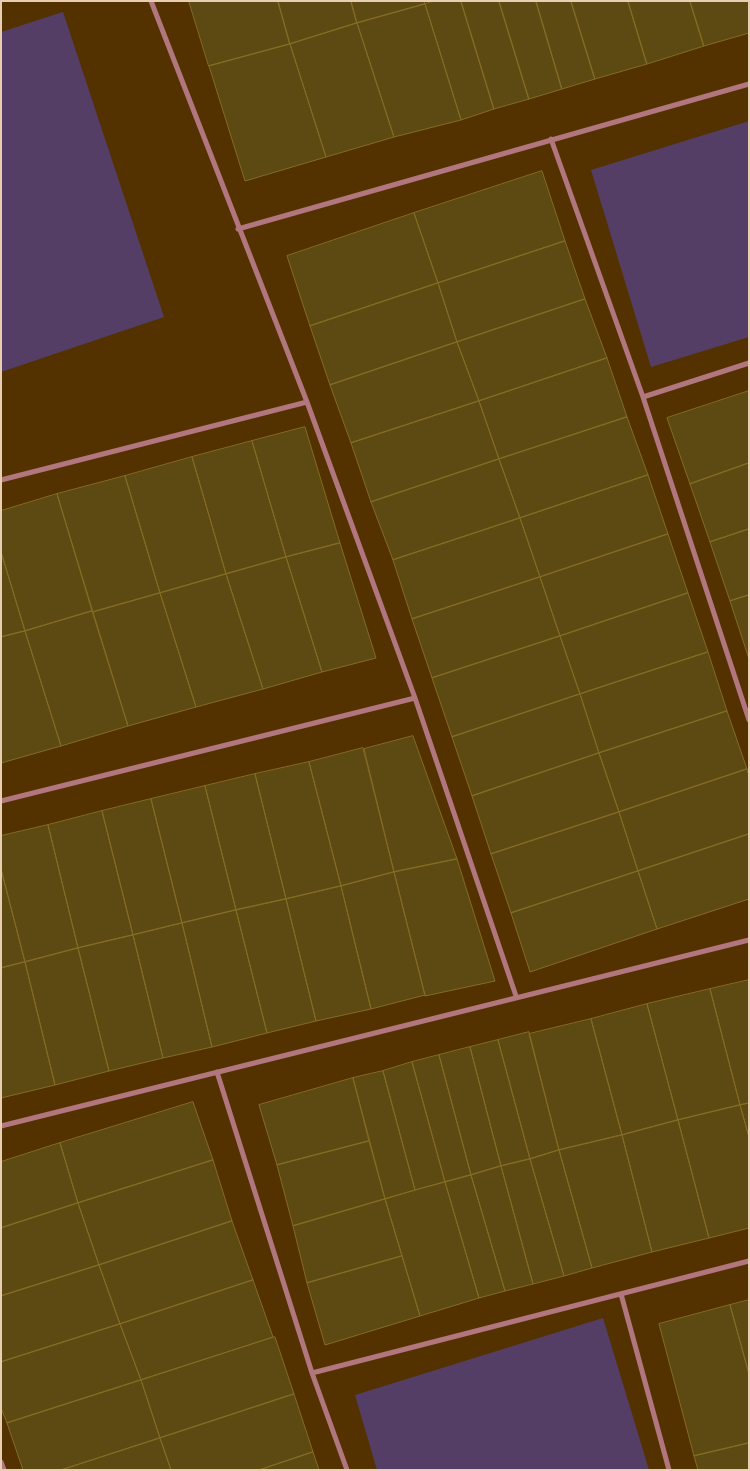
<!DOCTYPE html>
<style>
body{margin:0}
#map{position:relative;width:750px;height:1471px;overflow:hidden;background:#533200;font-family:"PT Sans Narrow",sans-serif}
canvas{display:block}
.frame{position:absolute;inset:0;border:2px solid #e8ceb2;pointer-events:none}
</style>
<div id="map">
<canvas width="750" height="1471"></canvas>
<div class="frame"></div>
</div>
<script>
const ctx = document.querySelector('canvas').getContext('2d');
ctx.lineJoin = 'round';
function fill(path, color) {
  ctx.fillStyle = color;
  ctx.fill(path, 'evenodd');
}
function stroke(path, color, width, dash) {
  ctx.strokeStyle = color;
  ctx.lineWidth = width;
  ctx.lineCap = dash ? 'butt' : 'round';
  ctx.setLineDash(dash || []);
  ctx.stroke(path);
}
fill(new Path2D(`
 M 63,12 L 164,317 L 1,372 L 1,32 Z
 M 749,121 L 749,337 L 651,367 L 591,170 Z
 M 603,1318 L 649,1470 L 377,1470 L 355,1395 Z`), '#553e66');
const building = new Path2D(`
 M 189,1 L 278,1 L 290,44 L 209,66 Z
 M 278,1 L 351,1 L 357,23 L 290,44 Z
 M 351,1 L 424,1 L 425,4 L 357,23 Z
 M 434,1 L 461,1 L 494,109 L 461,120 L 425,4 Z
 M 461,1 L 499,1 L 529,99 L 494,109 Z
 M 499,1 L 536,1 L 562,89 L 529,99 Z
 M 536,1 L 571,1 L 595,79 L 562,89 Z
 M 571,1 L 628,1 L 647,64 L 595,79 Z
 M 628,1 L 690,1 L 704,46 L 647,64 Z
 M 690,1 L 749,1 L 749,33 L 704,46 Z
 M 425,4 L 461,120 L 394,137 L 357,23 Z
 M 357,23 L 394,137 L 326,157 L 290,44 Z
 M 290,44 L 326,157 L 245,181 L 209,66 Z
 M 542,171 L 565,241 L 438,283 L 414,213 Z
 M 414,213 L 438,283 L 310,326 L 287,256 Z
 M 565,241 L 585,299 L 457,342 L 438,283 Z
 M 438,283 L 457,342 L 330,385 L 310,326 Z
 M 585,299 L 607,358 L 479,401 L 457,342 Z
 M 457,342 L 479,401 L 351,443 L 330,385 Z
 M 607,358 L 627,417 L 499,459 L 479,401 Z
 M 749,391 L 749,463 L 690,484 L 667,418 Z
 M 479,401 L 499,459 L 371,502 L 351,443 Z
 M 627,417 L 648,475 L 520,518 L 499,459 Z
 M 305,427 L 340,543 L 286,557 L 252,441 Z
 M 252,441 L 286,557 L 226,574 L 192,457 Z
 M 192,457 L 226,574 L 160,593 L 125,476 Z
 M 499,459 L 520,518 L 393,560 L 371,502 Z
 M 749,463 L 749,529 L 710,542 L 690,484 Z
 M 648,475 L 668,534 L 540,577 L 520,518 Z
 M 125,476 L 160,593 L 93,612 L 57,494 Z
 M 57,494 L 92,611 L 25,631 L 1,552 L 1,511 Z
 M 520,518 L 540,577 L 412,619 L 393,560 Z
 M 749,529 L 749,595 L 730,601 L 710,542 Z
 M 668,534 L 688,593 L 560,636 L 540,577 Z
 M 340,543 L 376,658 L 322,672 L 286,557 Z
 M 1,552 L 25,631 L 1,637 Z
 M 286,557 L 322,672 L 263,689 L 226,574 Z
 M 226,574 L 263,689 L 196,707 L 160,593 Z
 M 540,577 L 560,636 L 432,678 L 412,619 Z
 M 160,593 L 196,707 L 128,726 L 93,612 Z
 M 688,593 L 708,652 L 580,694 L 560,636 Z
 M 749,595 L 749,659 L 730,601 Z
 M 92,611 L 128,726 L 61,746 L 25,631 Z
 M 25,631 L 61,746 L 1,763 L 1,637 Z
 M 560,636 L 580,694 L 452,737 L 432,678 Z
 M 708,652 L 727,711 L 599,753 L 580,694 Z
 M 580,694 L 599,753 L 472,796 L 452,737 Z
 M 727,711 L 747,769 L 619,812 L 599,753 Z
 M 413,736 L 457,859 L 394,872 L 364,749 Z
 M 363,748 L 394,872 L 341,886 L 309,762 Z
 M 599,753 L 619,812 L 491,854 L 472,796 Z
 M 309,762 L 341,886 L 286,899 L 255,774 Z
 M 747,769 L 749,776 L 749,834 L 638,871 L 619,812 Z
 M 255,774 L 286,899 L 236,910 L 205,786 Z
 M 205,786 L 236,910 L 182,923 L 151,799 Z
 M 151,799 L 182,923 L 133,935 L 102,811 Z
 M 102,811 L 133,935 L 78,948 L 48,825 Z
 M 619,812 L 638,871 L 511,913 L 491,854 Z
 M 48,825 L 78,948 L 25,962 L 1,869 L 1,836 Z
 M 749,834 L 749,899 L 657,929 L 638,871 Z
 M 457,859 L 495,981 L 425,996 L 394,872 Z
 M 1,869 L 25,962 L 1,968 Z
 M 638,871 L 657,929 L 530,972 L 511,913 Z
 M 394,872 L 425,995 L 371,1009 L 341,886 Z
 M 341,886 L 371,1009 L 316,1021 L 286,899 Z
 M 286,899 L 316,1021 L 267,1033 L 236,910 Z
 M 236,910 L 267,1033 L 212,1047 L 182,923 Z
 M 182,923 L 212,1047 L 163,1058 L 133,935 Z
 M 133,935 L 163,1058 L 109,1071 L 78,948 Z
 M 78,948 L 109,1071 L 55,1085 L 25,962 Z
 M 25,962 L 55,1085 L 1,1098 L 1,968 Z
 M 749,980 L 749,1103 L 740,1105 L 710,989 Z
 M 710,989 L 740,1105 L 678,1120 L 647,1004 Z
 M 647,1004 L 678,1120 L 622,1135 L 591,1019 Z
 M 591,1019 L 622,1135 L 559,1150 L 529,1034 Z
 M 529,1032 L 559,1150 L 530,1159 L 498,1040 Z
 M 498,1040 L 530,1159 L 501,1166 L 470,1047 Z
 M 470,1047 L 501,1166 L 471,1175 L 439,1055 Z
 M 439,1055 L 471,1175 L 445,1182 L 412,1062 Z
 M 412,1062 L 445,1182 L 415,1190 L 383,1071 Z
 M 383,1071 L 415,1190 L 385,1199 L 353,1078 Z
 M 353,1078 L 369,1141 L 277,1165 L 259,1105 Z
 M 193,1102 L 213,1160 L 78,1203 L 60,1143 Z
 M 749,1103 L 749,1137 L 740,1105 Z
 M 740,1105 L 749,1137 L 749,1228 L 709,1238 L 678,1120 Z
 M 678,1120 L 709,1238 L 652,1252 L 622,1135 Z
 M 622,1135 L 652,1252 L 592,1268 L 559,1150 Z
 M 369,1141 L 385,1199 L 293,1226 L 277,1165 Z
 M 60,1143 L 78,1203 L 1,1228 L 1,1162 Z
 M 559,1150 L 592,1268 L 564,1276 L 530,1159 Z
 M 530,1159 L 564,1276 L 533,1284 L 501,1166 Z
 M 213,1160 L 232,1221 L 99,1265 L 78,1203 Z
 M 501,1166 L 533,1284 L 505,1291 L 471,1175 Z
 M 471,1175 L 505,1291 L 479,1298 L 445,1182 Z
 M 445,1182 L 479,1298 L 420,1316 L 385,1199 Z
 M 385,1199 L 402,1256 L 307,1283 L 293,1226 Z
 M 78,1203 L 99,1265 L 1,1296 L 1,1228 Z
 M 232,1221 L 253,1280 L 120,1324 L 99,1265 Z
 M 402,1256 L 420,1316 L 325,1345 L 307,1283 Z
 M 99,1265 L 120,1324 L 1,1362 L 1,1296 Z
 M 253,1280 L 273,1337 L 141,1380 L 120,1324 Z
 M 749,1300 L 749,1374 L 730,1305 Z
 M 730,1305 L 749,1374 L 749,1443 L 694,1456 L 659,1324 Z
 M 120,1324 L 141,1380 L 7,1423 L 1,1408 L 1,1362 Z
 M 275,1337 L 294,1394 L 160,1438 L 141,1380 Z
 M 141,1380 L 160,1438 L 61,1470 L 23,1470 L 7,1423 Z
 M 294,1394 L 313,1452 L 259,1470 L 171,1470 L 160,1438 Z
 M 160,1438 L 171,1470 L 61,1470 Z
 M 749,1443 L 749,1470 L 698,1470 L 694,1456 Z
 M 313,1452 L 319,1470 L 259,1470 Z`);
fill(building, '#5c4a12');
stroke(building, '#846c24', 1);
stroke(new Path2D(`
 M 151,1 L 307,402 L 415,698 L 516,996
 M 551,139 L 643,397 L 749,720
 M 238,229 L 749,84
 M 643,397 L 749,363
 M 1,480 L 307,402
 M 1,801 L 415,698
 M 217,1072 L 312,1373 L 347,1470
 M 1,1126 L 749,940
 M 621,1294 L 669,1470
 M 312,1373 L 749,1261
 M 1,1462 L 4,1470`), '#b2767f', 5);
</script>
